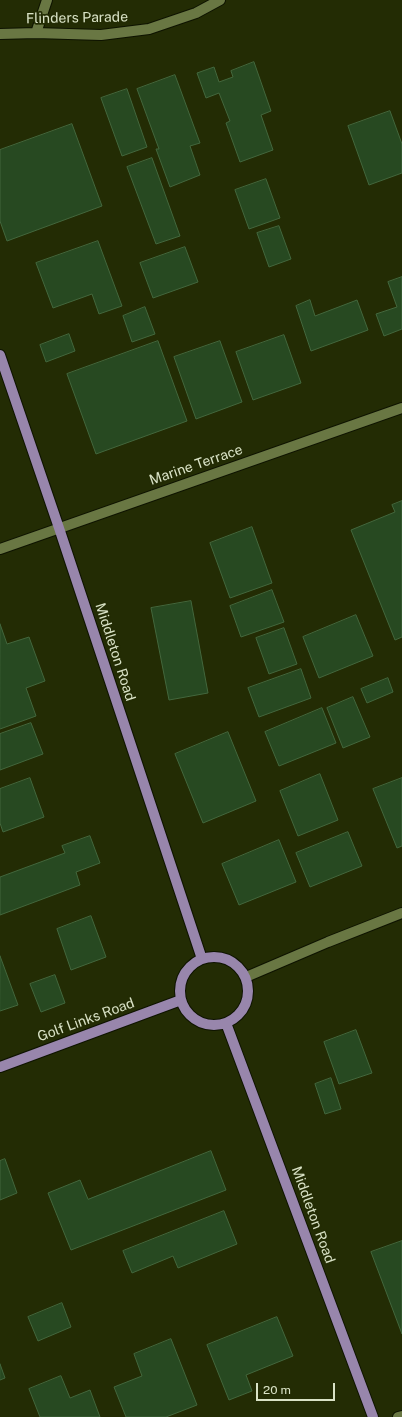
<!DOCTYPE html>
<style>
body{margin:0}
#map{position:relative;width:402px;height:1417px;overflow:hidden;background:#232c04;font-family:"Public Sans",sans-serif}
canvas{display:block}
.scale{position:absolute;left:256px;top:1383px;width:79px;height:18px;box-sizing:border-box;border:2px solid #d9e2c6;border-top:0;padding-left:5px;font-size:12px;line-height:14px;white-space:nowrap;color:#d9e2c6;-webkit-text-stroke:3px #232c04;paint-order:stroke}
</style>
<div id="map">
<canvas width="402" height="1417"></canvas>
<div class="scale">20 m</div>
</div>
<script>
const ctx = document.querySelector('canvas').getContext('2d');
ctx.lineJoin = 'round';
function fill(path, color) {
  ctx.fillStyle = color;
  ctx.fill(path, 'evenodd');
}
function stroke(path, color, width, dash) {
  ctx.strokeStyle = color;
  ctx.lineWidth = width;
  ctx.lineCap = dash ? 'butt' : 'round';
  ctx.setLineDash(dash || []);
  ctx.stroke(path);
}
function label(font, color, halo, rows, align = 'center') {
  ctx.font = font + ' "Public Sans",sans-serif';
  ctx.lineWidth = 3.5;
  ctx.setLineDash([]);
  ctx.textBaseline = 'middle';
  ctx.strokeStyle = halo;
  ctx.fillStyle = color;
  for (const [text, x, y, turn = 0] of rows) {
    ctx.save();
    ctx.translate(x, y);
    ctx.rotate((+turn || 0) * Math.PI / 180);
    ctx.textAlign = isNaN(turn) ? turn : align;
    if (halo) ctx.strokeText(text, 0, 0);
    ctx.fillText(text, 0, 0);
    ctx.restore();
  }
}
const building = new Path2D(`
 M 254,62 L 271,111 L 261,115 L 273,150 L 240,162 L 226,123 L 230,121 L 219,93 L 206,98 L 197,73 L 214,67 L 219,82 L 233,77 L 231,71 Z
 M 175,75 L 200,143 L 190,146 L 200,175 L 170,187 L 156,149 L 159,149 L 137,89 Z
 M 127,89 L 147,147 L 122,156 L 101,98 Z
 M 390,111 L 402,144 L 402,173 L 369,185 L 348,126 Z
 M 72,124 L 102,206 L 7,241 L 0,221 L 0,150 Z
 M 152,158 L 180,236 L 156,244 L 127,167 Z
 M 266,179 L 280,218 L 249,229 L 235,190 Z
 M 279,226 L 291,259 L 269,267 L 257,233 Z
 M 98,241 L 122,306 L 99,314 L 92,294 L 53,308 L 36,263 Z
 M 185,247 L 198,282 L 153,298 L 140,263 Z
 M 402,277 L 402,329 L 384,336 L 376,314 L 397,307 L 388,282 Z
 M 310,300 L 315,316 L 357,300 L 368,330 L 311,351 L 296,306 Z
 M 145,307 L 155,334 L 132,342 L 123,316 Z
 M 69,334 L 75,351 L 46,362 L 40,345 Z
 M 284,335 L 301,383 L 253,400 L 236,352 Z
 M 158,341 L 187,421 L 96,454 L 67,374 Z
 M 220,341 L 242,402 L 196,419 L 174,357 Z
 M 402,501 L 402,637 L 395,640 L 351,530 L 395,512 L 392,505 Z
 M 252,527 L 272,583 L 230,598 L 210,543 Z
 M 272,590 L 284,622 L 241,637 L 230,606 Z
 M 191,601 L 208,693 L 169,700 L 151,608 Z
 M 356,615 L 373,656 L 319,678 L 303,637 Z
 M 0,624 L 7,644 L 29,637 L 45,681 L 26,688 L 36,716 L 0,729 Z
 M 284,628 L 297,664 L 269,674 L 256,638 Z
 M 301,669 L 311,698 L 259,717 L 248,688 Z
 M 388,678 L 393,692 L 367,703 L 361,689 Z
 M 353,697 L 370,737 L 343,748 L 327,708 Z
 M 322,708 L 336,743 L 279,766 L 265,732 Z
 M 31,723 L 43,754 L 0,770 L 0,734 Z
 M 228,732 L 256,801 L 203,823 L 175,754 Z
 M 320,774 L 338,820 L 298,836 L 280,791 Z
 M 30,778 L 44,817 L 3,832 L 0,823 L 0,789 Z
 M 402,778 L 402,846 L 397,848 L 373,789 Z
 M 348,832 L 362,866 L 310,887 L 296,853 Z
 M 90,836 L 100,863 L 76,872 L 80,885 L 0,915 L 0,877 L 65,853 L 62,846 Z
 M 279,840 L 296,882 L 239,905 L 222,864 Z
 M 91,916 L 106,957 L 71,970 L 57,929 Z
 M 0,956 L 18,1005 L 0,1011 Z
 M 55,975 L 65,1003 L 41,1012 L 30,984 Z
 M 356,1030 L 372,1073 L 339,1084 L 324,1042 Z
 M 331,1078 L 341,1109 L 325,1114 L 315,1084 Z
 M 211,1151 L 226,1190 L 71,1250 L 48,1193 L 80,1180 L 88,1199 Z
 M 5,1159 L 17,1193 L 0,1200 L 0,1161 Z
 M 224,1211 L 237,1244 L 178,1268 L 173,1256 L 132,1273 L 123,1251 Z
 M 402,1241 L 402,1334 L 371,1252 Z
 M 62,1303 L 71,1327 L 38,1341 L 28,1317 Z
 M 277,1317 L 293,1356 L 246,1375 L 252,1391 L 229,1400 L 207,1345 Z
 M 171,1339 L 197,1405 L 166,1417 L 126,1417 L 114,1387 L 142,1376 L 134,1354 Z
 M 0,1364 L 5,1378 L 0,1380 Z
 M 61,1376 L 70,1398 L 90,1390 L 100,1417 L 40,1417 L 29,1389 Z`);
fill(building, '#274921');
stroke(building, '#43673d', 1);
const minor = new Path2D(`
 M 36,33 L 47,0
 M 0,34 L 36,33 L 101,35 L 149,29 L 196,13 L 220,0
 M 0,549 L 402,408
 M 246,977 L 328,942 L 402,913
 M 398,1417 L 402,1416`);
const major = new Path2D(`
 M 0,355 L 59,528 L 202,959
 M180 991a34 34 0 1 1 68 0a34 34 0 1 1-68 0Z
 M 226,1023 L 373,1417
 M 0,1067 L 181,1000`);
stroke(minor, '#0e1300', 12);
stroke(major, '#0e1300', 12);
stroke(minor, '#697743', 10);
stroke(major, '#9886ac', 10);
label('14px', '#d9e2c6', '#232c04', [
 ["Flinders Parade",77,18,-1],
 ["Marine Terrace",196,465,-19],
 ["Middleton Road",115,652,72],
 ["Golf Links Road",86,1020,-20],
 ["Middleton Road",313,1215,70]
]);
</script>
